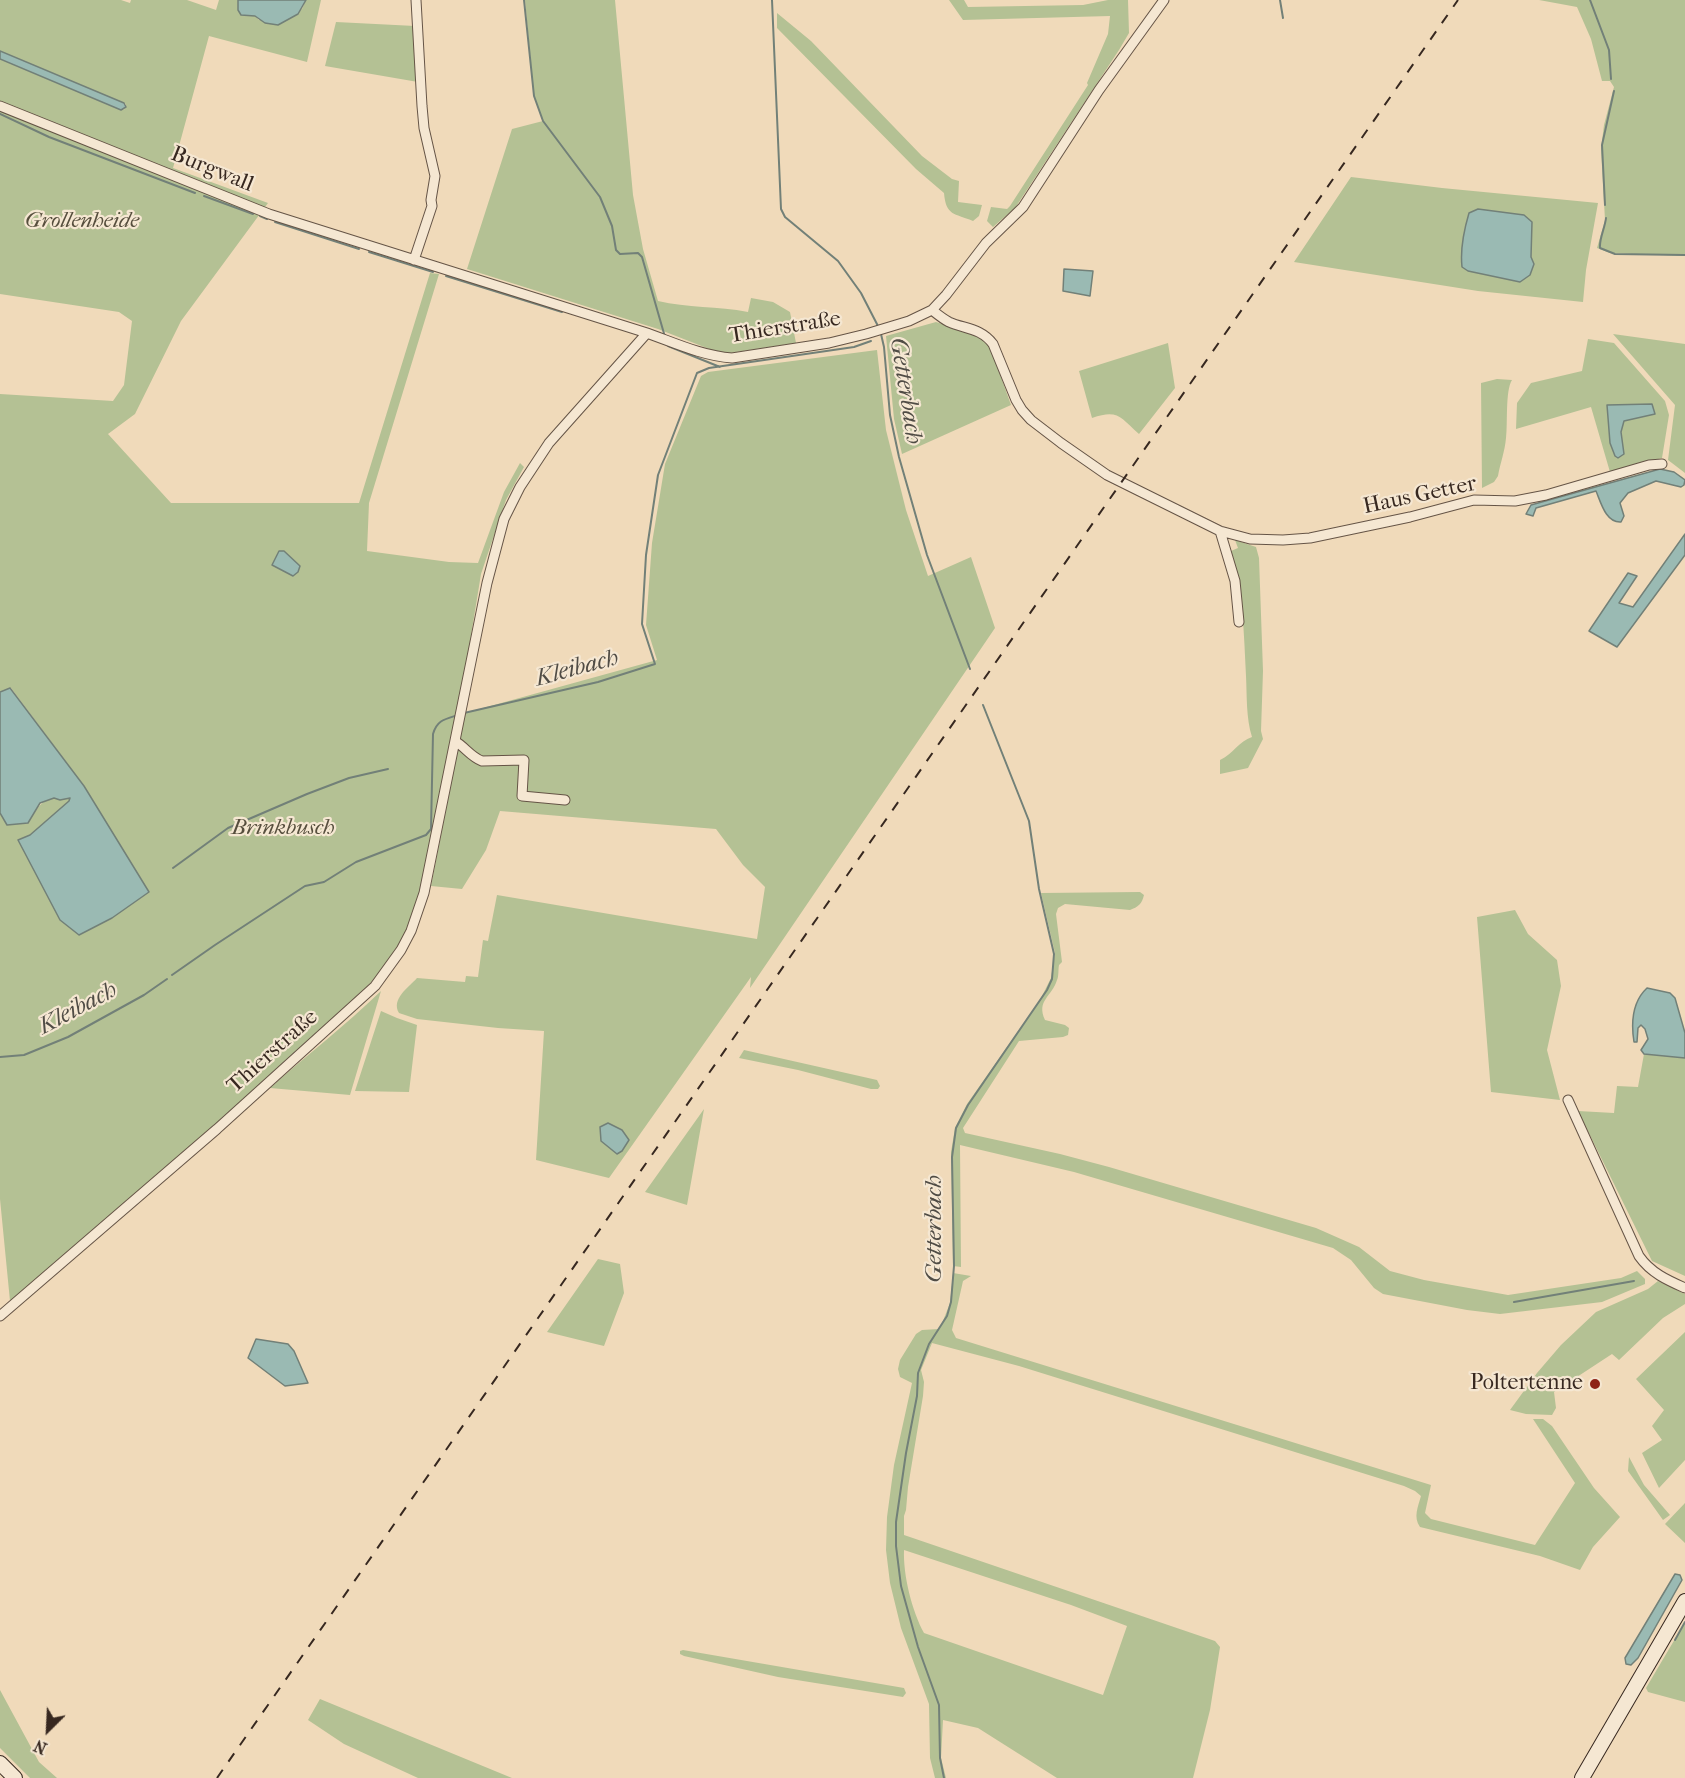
<!DOCTYPE html>
<meta charset="utf-8">
<style>
body{margin:0}
#map{position:relative;width:1685px;height:1778px;overflow:hidden;background:#f0daba;font-family:"IM FELL French Canon",serif}
canvas{display:block}
.north{position:absolute;left:18px;top:1700px;width:60px;height:60px;-webkit-text-stroke:4px #f5e7d2;paint-order:stroke;rotate:204deg;font-size:16px;font-weight:700;line-height:24px;text-align:center;color:#372820}
.north::after{content:'';display:block;margin:auto;width:21px;height:27px;background:#372820;clip-path:polygon(50% 0,100% 100%,50% 72%,0 100%)}
</style>
<div id="map">
<canvas width="1685" height="1778"></canvas>
<div class="north">N</div>
</div>
<script>
const ctx = document.querySelector('canvas').getContext('2d');
ctx.lineJoin = 'round';
function fill(path, color) {
  ctx.fillStyle = color;
  ctx.fill(path, 'evenodd');
}
function stroke(path, color, width, dash) {
  ctx.strokeStyle = color;
  ctx.lineWidth = width;
  ctx.lineCap = dash ? 'butt' : 'round';
  ctx.setLineDash(dash || []);
  ctx.stroke(path);
}
function label(font, color, halo, rows, align = 'center') {
  ctx.font = font + ' "IM FELL French Canon",serif';
  ctx.lineWidth = 4.5;
  ctx.setLineDash([]);
  ctx.textBaseline = 'middle';
  ctx.strokeStyle = halo;
  ctx.fillStyle = color;
  for (const [text, x, y, turn = 0] of rows) {
    ctx.save();
    ctx.translate(x, y);
    ctx.rotate((+turn || 0) * Math.PI / 180);
    ctx.textAlign = isNaN(turn) ? turn : align;
    if (halo) ctx.strokeText(text, 0, 0);
    ctx.fillText(text, 0, 0);
    ctx.restore();
  }
}
fill(new Path2D(`
 M 0,0 L 121,0 L 130,3 L 131,0 L 187,0 L 216,10 L 219,0 L 238,0 L 238,10 L 246,16 L 255,16 L 259,20 L 302,9 L 306,0 L 321,0 L 307,62 L 209,36 L 173,168 L 268,203 L 181,321 L 135,414 L 108,434 L 171,503 L 359,503 L 430,273 L 439,274 L 369,503 L 367,551 L 449,562 L 478,563 L 504,492 L 520,463 L 524,467 L 506,500 L 481,574 L 469,648 L 421,892 L 408,929 L 386,968 L 341,1015 L 142,1190 L 10,1301 L 0,1199 L 0,813 L 7,825 L 28,823 C 42,800 43,798 70,797 L 69,801 L 30,835 L 149,892 L 84,786 L 11,688 L 0,692 L 0,394 L 113,401 L 124,385 L 132,321 L 119,312 L 0,294 L 0,59 L 121,110 L 125,109 L 126,104 L 0,51 Z
 M 525,0 L 615,0 L 633,195 L 643,249 L 658,301 C 687,308 718,306 748,312 L 751,298 L 773,302 L 790,312 L 796,343 L 730,353 L 717,352 L 658,329 L 467,269 L 512,129 L 543,121 L 534,96 Z
 M 949,0 L 964,0 L 968,7 L 1083,5 L 1108,0 L 1128,0 L 1129,33 L 1119,50 L 1015,208 L 993,227 L 987,221 L 991,207 L 1007,209 L 1010,206 L 1088,85 L 1087,83 L 1108,34 L 1110,16 L 963,20 Z
 M 1539,0 L 1685,0 L 1685,256 L 1610,253 L 1597,248 L 1605,220 L 1601,149 L 1604,125 L 1614,87 L 1610,81 L 1602,81 L 1591,39 L 1577,7 Z
 M 777,13 L 811,41 L 922,156 L 952,179 L 959,181 L 958,202 L 982,205 L 979,216 L 973,221 C 954,213 946,216 944,193 L 916,169 L 777,28 Z
 M 336,22 L 415,26 L 418,82 L 325,66 Z
 M 1351,177 L 1442,188 L 1598,203 L 1586,270 L 1583,302 L 1478,291 L 1294,262 ZM 1478,209 L 1524,215 L 1532,222 L 1531,257 L 1461,258 L 1465,230 L 1469,213 Z
 M 936,322 L 978,335 L 990,346 L 1011,405 L 902,454 L 894,419 L 886,336 Z
 M 1613,334 L 1685,344 L 1685,473 L 1668,460 L 1675,405 Z
 M 1588,339 L 1614,343 L 1665,401 L 1669,415 L 1662,458 L 1610,472 L 1591,407 L 1516,429 L 1517,403 L 1531,383 L 1582,371 Z
 M 1168,343 L 1175,388 L 1139,434 C 1120,417 1118,409 1092,418 L 1079,371 Z
 M 877,350 L 886,430 L 906,510 L 928,576 L 971,557 L 995,628 L 750,988 L 751,977 L 609,1178 L 536,1160 L 544,1031 L 498,1028 L 417,1019 L 399,1013 C 391,999 408,988 417,978 L 465,982 L 466,976 L 478,977 L 483,940 L 488,941 L 497,895 L 757,939 L 765,887 L 743,865 L 716,829 L 500,811 L 486,850 L 462,889 L 431,886 L 465,713 L 657,660 L 646,625 L 652,543 L 665,464 L 701,376 L 708,372 Z
 M 1497,379 L 1512,380 C 1505,391 1508,424 1506,438 C 1505,451 1500,464 1498,476 L 1494,482 L 1482,488 L 1481,383 Z
 M 1235,540 L 1256,547 L 1259,558 L 1263,671 L 1261,731 L 1263,739 L 1248,768 L 1220,774 L 1220,760 C 1233,754 1239,741 1252,737 C 1246,718 1247,696 1246,676 C 1244,634 1243,591 1231,551 L 1238,548 Z
 M 1140,892 L 1144,895 C 1142,904 1138,907 1130,910 L 1065,904 L 1058,908 L 1056,914 L 1062,962 L 1059,965 C 1058,970 1059,976 1057,980 C 1052,997 1036,1000 1045,1020 L 1065,1025 L 1069,1028 L 1068,1035 L 1063,1037 L 1019,1041 L 963,1128 L 965,1133 L 1060,1154 L 1109,1167 L 1316,1228 L 1359,1247 L 1390,1271 L 1424,1280 L 1508,1295 L 1621,1278 L 1637,1271 L 1645,1279 L 1645,1284 L 1602,1302 L 1500,1314 L 1467,1310 L 1383,1294 L 1374,1288 L 1351,1260 L 1333,1248 L 1074,1172 L 960,1145 L 961,1267 L 953,1266 L 951,1152 L 955,1128 L 967,1104 L 1040,1000 L 1051,978 L 1055,953 L 1041,893 Z
 M 1515,910 L 1528,934 L 1557,960 L 1561,986 L 1547,1050 L 1560,1100 L 1491,1092 L 1477,917 Z
 M 381,991 L 350,1095 L 270,1088 C 307,1055 345,1026 381,991 Z
 M 381,1011 L 397,1018 L 417,1025 L 409,1092 L 355,1091 Z
 M 744,1050 L 877,1080 L 880,1086 L 878,1089 L 871,1089 L 798,1070 L 739,1058 Z
 M 1644,1054 L 1685,1058 L 1685,1276 L 1652,1261 L 1578,1111 L 1614,1113 L 1617,1086 L 1638,1087 Z
 M 704,1109 L 687,1205 L 645,1192 Z
 M 598,1259 L 620,1264 L 624,1293 L 604,1346 L 547,1332 Z
 M 953,1273 L 971,1276 L 963,1281 L 952,1330 L 956,1338 L 1431,1485 L 1425,1513 L 1431,1519 L 1535,1545 L 1575,1483 L 1533,1419 L 1543,1419 L 1552,1426 L 1594,1488 L 1620,1517 L 1593,1547 L 1580,1570 L 1540,1556 L 1420,1527 C 1413,1517 1418,1507 1421,1496 L 1415,1491 L 1404,1486 L 1019,1366 L 932,1343 L 921,1370 L 924,1382 L 923,1396 L 908,1487 L 906,1510 L 904,1516 L 904,1535 L 1215,1641 L 1220,1647 L 1210,1710 L 1193,1778 L 1057,1778 L 978,1728 L 943,1720 L 941,1758 L 946,1778 L 935,1778 L 930,1758 L 929,1704 L 901,1628 L 890,1583 L 886,1550 L 887,1517 L 894,1465 L 912,1383 L 900,1377 L 898,1369 L 900,1360 L 916,1334 L 922,1330 L 939,1329 L 941,1326 L 950,1303 ZM 904,1550 L 1071,1605 L 1127,1626 L 1103,1695 L 924,1633 C 912,1611 903,1575 904,1550 Z
 M 1658,1281 L 1685,1294 L 1685,1304 L 1663,1318 L 1619,1360 L 1612,1354 L 1554,1392 L 1556,1408 L 1552,1415 L 1526,1414 L 1510,1410 L 1537,1373 L 1561,1345 L 1596,1312 L 1648,1289 Z
 M 1685,1332 L 1685,1460 L 1659,1488 L 1642,1453 L 1662,1440 L 1652,1426 L 1664,1410 L 1636,1379 Z
 M 1629,1457 L 1644,1485 L 1670,1515 L 1663,1520 L 1628,1471 Z
 M 1685,1503 L 1685,1543 L 1665,1524 Z
 M 1685,1622 L 1685,1702 L 1648,1692 L 1646,1688 Z
 M 683,1650 L 904,1688 L 906,1693 L 903,1697 L 778,1677 L 684,1656 L 680,1654 L 680,1651 Z
 M 0,1690 L 39,1762 L 57,1778 L 30,1778 L 0,1748 Z
 M 320,1699 L 512,1778 L 418,1778 L 344,1744 L 308,1720 Z`), '#b4c194');
const water = new Path2D(`
 M 238,0 L 306,0 L 298,14 L 278,25 L 265,23 L 255,16 L 241,15 L 238,10 Z
 M 0,51 L 124,103 L 126,107 L 121,110 L 0,59 Z
 M 1478,209 L 1524,215 L 1532,222 L 1531,257 L 1534,264 L 1530,275 L 1520,282 L 1468,271 L 1462,267 C 1460,249 1464,230 1469,213 Z
 M 1064,269 L 1093,271 L 1090,296 L 1063,291 Z
 M 1652,404 L 1655,414 L 1624,421 L 1621,432 L 1624,454 L 1618,458 L 1615,456 L 1610,443 L 1607,405 Z
 M 1660,469 L 1674,472 L 1685,480 L 1684,485 L 1681,487 L 1656,481 L 1628,493 L 1620,503 L 1624,516 L 1621,522 C 1606,523 1601,503 1596,491 L 1536,508 L 1533,516 L 1526,514 L 1531,505 Z
 M 1685,534 L 1685,555 L 1617,647 L 1589,631 L 1628,573 L 1637,576 L 1619,603 L 1633,607 Z
 M 279,551 L 284,551 L 300,566 L 298,572 L 293,576 L 272,565 Z
 M 10,688 L 84,786 L 149,892 L 112,918 L 79,935 L 60,920 L 18,840 L 30,835 L 69,801 L 70,798 L 60,800 L 54,798 L 40,803 L 28,823 L 7,825 L 0,813 L 0,692 Z
 M 1647,988 L 1670,993 L 1675,998 L 1685,1033 L 1685,1058 L 1644,1054 L 1641,1050 L 1648,1039 L 1645,1029 L 1641,1025 L 1638,1028 L 1637,1042 L 1634,1042 C 1631,1023 1632,1002 1647,988 Z
 M 608,1123 L 622,1130 L 629,1140 L 622,1151 L 617,1154 L 601,1141 L 600,1127 Z
 M 256,1339 L 288,1344 L 294,1351 L 308,1383 L 285,1386 L 248,1358 Z
 M 1675,1574 L 1680,1575 L 1682,1580 L 1638,1658 L 1631,1665 L 1626,1664 L 1625,1658 Z`);
fill(water, '#9abab3');
stroke(water, '#728078', 1.5);
stroke(new Path2D(`
 M 524,0 L 534,96 L 543,121 L 600,197 L 612,226 L 616,250 L 620,254 L 638,253 L 642,257 L 665,337
 M 772,0 L 781,209 L 785,217 L 838,261 L 861,293 L 879,328
 M 1280,0 L 1283,18
 M 1590,0 L 1609,50 L 1611,79
 M 0,114 L 49,137 L 195,193
 M 204,196 L 253,214
 M 1605,205 L 1602,145 L 1614,91
 M 260,216 L 267,219
 M 1606,218 C 1605,228 1599,239 1600,248 L 1615,254 L 1685,255
 M 275,222 L 359,249
 M 369,252 L 433,272
 M 446,276 L 562,312
 M 881,334 L 884,347 L 890,415 L 899,457 L 927,555 L 970,669
 M 667,343 L 668,346 L 720,367
 M 464,713 L 598,682 L 655,664 L 642,624 L 646,555 L 658,475 L 697,373 L 709,368 L 854,347 L 871,341
 M 173,868 L 228,828 L 307,794 L 349,778 L 388,769
 M 172,975 L 215,945 L 305,886 L 324,882 L 356,862 L 426,835 L 431,829 L 433,734 C 437,720 445,719 458,715
 M 0,1057 L 24,1055 L 68,1037 L 144,995 L 167,979
 M 1514,1302 L 1634,1281
 M 1675,1640 L 1685,1622
 M 944,1778 L 940,1758 L 939,1705 L 918,1647 L 901,1586 L 896,1546 L 896,1522 L 906,1453 L 917,1396 L 918,1373 L 929,1344 L 947,1316 L 951,1302 L 954,1266 L 952,1157 L 956,1128 L 968,1105 L 1047,990 L 1052,979 L 1054,954 L 1039,889 L 1029,821 L 983,705`), '#728078', 2);
const street = new Path2D(`
 M 0,106 L 269,214 L 647,333 C 675,343 703,356 732,358 L 829,343 L 866,334 L 909,321 L 932,310 L 946,295 L 986,243 L 1023,207 L 1099,90 L 1164,0
 M 414,260 L 432,206 L 431,200 L 435,176 L 424,128 L 422,106 L 416,0
 M 932,310 C 937,314 943,319 949,322 C 965,329 981,328 993,344 L 1016,400 L 1022,410 L 1031,420 L 1061,443 L 1107,475 L 1220,531 L 1250,539 L 1283,540 L 1310,538 L 1410,517 L 1474,500 L 1515,501 L 1546,495 L 1649,465 L 1662,464
 M 1220,531 L 1235,581 L 1239,622
 M 455,741 C 465,747 471,757 482,761 L 524,760 L 522,796 L 565,800
 M 1568,1100 L 1639,1256 C 1651,1273 1667,1280 1685,1288
 M 0,1316 L 217,1129 L 375,986 L 401,950 L 411,931 L 424,893 L 487,583 L 504,519 L 520,487 L 549,443 L 647,333`);
const secondary = new Path2D(`
 M 0,1763 L 15,1778
 M 1582,1778 L 1685,1601`);
stroke(street, '#655446', 11);
stroke(secondary, '#372820', 16);
stroke(street, '#f5e7d2', 9);
stroke(secondary, '#f5e7d2', 14);
stroke(new Path2D(`
 M 217,1778 L 1458,0`), '#372820', 2, [10, 10]);
for (const [x, y, r, color] of [
 [1595,1384,6,"#8f2418"]
]) {
  const dot = new Path2D();
  dot.arc(x, y, r, 0, 2 * Math.PI);
  ctx.fillStyle = color;
  ctx.fill(dot);
  stroke(dot, '#f5e7d2', 2);
}
label('22px', '#372820', '#f5e7d2', [
 ["Burgwall",212,170,22],
 ["Thierstraße",785,328,-9],
 ["Haus Getter",1420,496,-12],
 ["Thierstraße",273,1052,-42]
]);
label('italic 22px', '#564e3d', '#f5e7d2', [
 ["Grollenheide",82,222],
 ["Brinkbusch",283,829]
]);
label('22px', '#372820', '#f5e7d2', [
 ["Poltertenne",1583,1384]
], 'right');
label('italic 24px', '#504c45', '#f5e7d2', [
 ["Getterbach",905,391,81],
 ["Kleibach",577,669,-15],
 ["Kleibach",78,1009,-28],
 ["Getterbach",935,1229,-90]
]);
</script>
